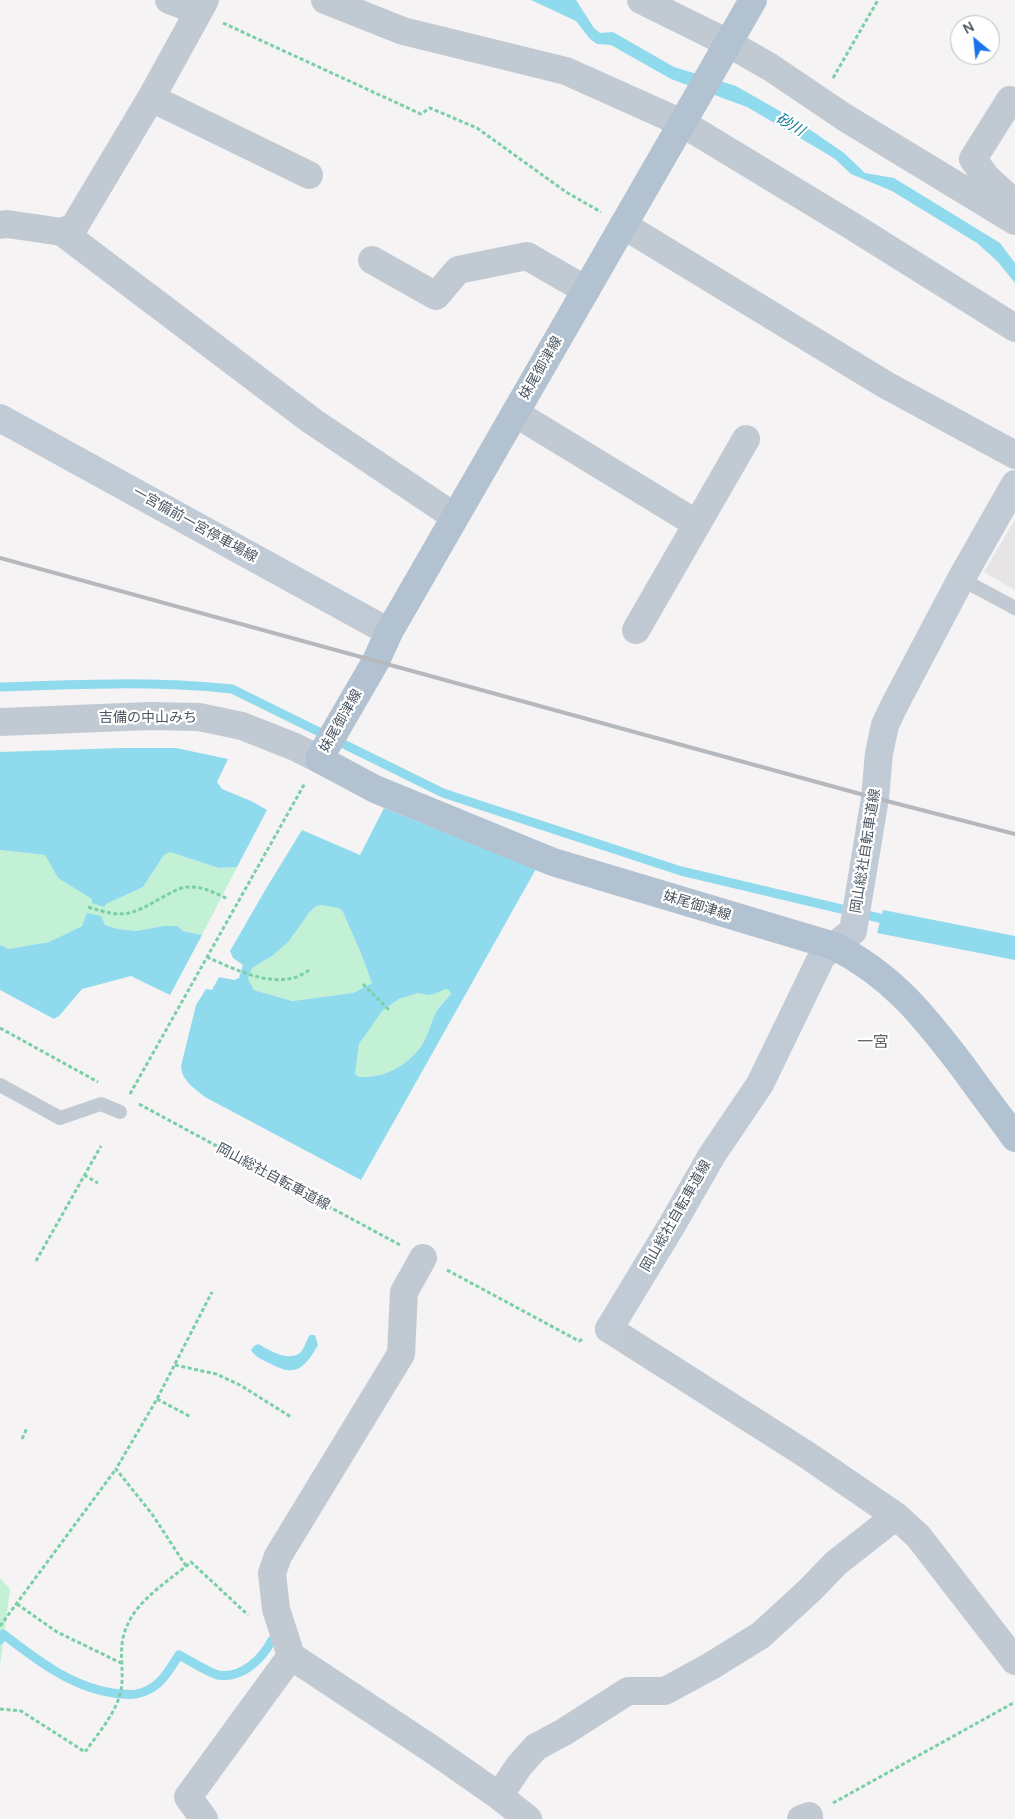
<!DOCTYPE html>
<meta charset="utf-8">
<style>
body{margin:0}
#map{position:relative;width:1015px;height:1819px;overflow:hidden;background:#f5f3f3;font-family:Manrope,sans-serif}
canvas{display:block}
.north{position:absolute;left:950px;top:15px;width:50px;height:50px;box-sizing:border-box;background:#fff;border:1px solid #b7bbc0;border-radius:50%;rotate:332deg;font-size:14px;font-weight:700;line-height:20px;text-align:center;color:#4a5661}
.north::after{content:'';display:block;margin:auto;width:18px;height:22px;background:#1a73e8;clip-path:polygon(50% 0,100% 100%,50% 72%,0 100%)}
</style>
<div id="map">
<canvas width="1015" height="1819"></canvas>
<div class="north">N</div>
</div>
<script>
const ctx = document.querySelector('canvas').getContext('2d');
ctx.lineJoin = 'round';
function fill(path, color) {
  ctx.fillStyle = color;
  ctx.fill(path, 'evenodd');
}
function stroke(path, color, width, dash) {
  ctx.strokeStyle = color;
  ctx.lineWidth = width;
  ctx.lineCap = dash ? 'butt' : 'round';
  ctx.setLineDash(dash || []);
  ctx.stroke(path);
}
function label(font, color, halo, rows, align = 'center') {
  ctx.font = font + ' Manrope,"Noto Sans JP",sans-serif';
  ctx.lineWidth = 4.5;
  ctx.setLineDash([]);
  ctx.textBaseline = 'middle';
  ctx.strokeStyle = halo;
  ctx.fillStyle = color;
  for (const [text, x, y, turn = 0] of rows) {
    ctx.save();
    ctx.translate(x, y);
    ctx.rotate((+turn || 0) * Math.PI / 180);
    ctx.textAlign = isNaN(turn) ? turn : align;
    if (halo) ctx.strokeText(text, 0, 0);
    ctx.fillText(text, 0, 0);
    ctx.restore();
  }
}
fill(new Path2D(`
 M 1015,519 L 1015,590 L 984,572 Z`), '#e6e4e5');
fill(new Path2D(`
 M 0,850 L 45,855 L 58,878 L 93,899 L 106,904 L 143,887 L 164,855 L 170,852 L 219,868 L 237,867 L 202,935 L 163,926 L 136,931 L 118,929 L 105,925 L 82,926 L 49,942 L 9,949 L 0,945 Z
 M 320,905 L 338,908 L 342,910 L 360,951 L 372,983 L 353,993 L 292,1001 L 254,990 L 248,979 L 252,968 L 272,956 L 315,907 Z
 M 446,988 L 449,989 L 451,994 C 445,1001 438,1008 434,1016 C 430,1026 429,1036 422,1045 C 407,1066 385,1078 359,1077 L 355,1074 L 359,1044 L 383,1010 L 399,999 L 418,993 L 427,995 L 434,994 Z
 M 0,1578 L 10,1589 L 0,1666 Z`), '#c3f1d5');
fill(new Path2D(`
 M 531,0 L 576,0 L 594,28 L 600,33 L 613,32 L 674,67 L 736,86 L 799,122 L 844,153 L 865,173 L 894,178 L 1000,243 L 1015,263 L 1015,283 L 998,262 L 977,243 L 892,191 L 851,174 L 835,159 L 822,151 L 747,107 L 671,79 L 611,45 L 597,44 L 590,39 L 576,21 Z
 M 121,748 L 176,748 L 228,759 L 217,782 L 222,789 L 251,801 L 267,810 L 237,867 L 219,868 L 170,852 L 164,855 L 143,887 L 106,904 L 104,907 L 92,903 L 92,899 L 58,878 L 45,855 L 0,850 L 0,752 Z
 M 384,808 L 536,869 L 361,1180 L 205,1097 C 194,1088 182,1081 181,1066 L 196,1005 L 206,989 L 212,990 L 219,977 L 234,980 L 239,978 L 243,965 L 233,958 L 230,951 L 267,887 L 302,830 L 360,855 ZM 320,905 L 338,908 L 342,910 L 360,951 L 372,983 L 353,993 L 292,1001 L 254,990 L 248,979 L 252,968 L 272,956 L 288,942 L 309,913 L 315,907 ZM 446,989 L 449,990 L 451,994 C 445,1001 438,1008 434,1016 C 430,1026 428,1036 422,1045 C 407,1066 385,1078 359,1077 L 355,1074 L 359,1044 L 383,1010 L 399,999 L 418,993 L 427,995 L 434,994 Z
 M 883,910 L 1015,936 L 1015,960 L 877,933 Z
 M 87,913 L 101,916 L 105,925 L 118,929 L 136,931 L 163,926 L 177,926 L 183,931 L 202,935 L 170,995 L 131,976 L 82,989 L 59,1016 L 54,1019 L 0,990 L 0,945 L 9,949 L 49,942 L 82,926 Z
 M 310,1335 L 315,1335 L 318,1345 C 305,1367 297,1378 271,1364 C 263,1360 255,1357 251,1350 L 254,1346 L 258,1344 C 269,1350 287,1362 300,1353 C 305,1348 306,1340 310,1335 Z`), '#90daee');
stroke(new Path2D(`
 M 0,687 C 77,684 155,681 232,689 L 443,793 L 681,871 L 892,921
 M 0,1640 L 3,1634 C 38,1661 75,1690 121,1694 C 132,1695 140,1695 150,1689 C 163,1682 171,1667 179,1655 C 189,1660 209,1673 218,1675 C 242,1679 262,1659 272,1640`), '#90daee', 9);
stroke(new Path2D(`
 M 223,23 L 421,114 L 430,108 L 477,128 L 566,192 L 601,212
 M 833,78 L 878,0
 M 88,907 C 125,919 131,915 163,897 C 171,893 180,887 188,887 C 202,886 215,893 228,899
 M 207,957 C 232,968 265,985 293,978 C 299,977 305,972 310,970
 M 363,984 L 389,1010
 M 0,1028 L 98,1082
 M 130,1094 L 305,783
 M 139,1104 L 400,1245
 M 84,1175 L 98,1183
 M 36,1261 L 101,1146
 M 447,1270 L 579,1341 L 583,1339
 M 175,1365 L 216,1374 L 240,1385 L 291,1417
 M 157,1399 L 191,1417
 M 22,1439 L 27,1428
 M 186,1566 L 152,1514 L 116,1469 L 157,1399 L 212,1292
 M 17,1604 L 57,1632 L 121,1663
 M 0,1626 L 116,1469
 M 0,1709 L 21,1711 L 85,1752 C 99,1732 121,1708 122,1682 C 123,1661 118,1646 127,1626 C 138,1599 170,1580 191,1562 L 248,1615
 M 833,1803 L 1015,1702`), '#7ad0a6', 3, [4, 2.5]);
stroke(new Path2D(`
 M 961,579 L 1015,608
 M 0,1085 L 60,1118 L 101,1104 L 120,1112`), '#c1cad2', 14);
stroke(new Path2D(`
 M 169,0 L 198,11
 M 325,0 L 403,31 L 566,71 L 682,123 L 852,226 L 1015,328
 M 641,0 L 728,43 L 770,67 L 844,117 L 1015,221
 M 151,98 L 309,175
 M 1010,100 L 973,159 L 986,177 L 1015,204
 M 0,225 L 7,224 L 62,232 L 74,227 L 151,98 L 205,0
 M 623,225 L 886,385 L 1015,455
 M 62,232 L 312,421 L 455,517
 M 372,260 L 436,296 L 458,270 L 527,256 L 586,290
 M 515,413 L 697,524
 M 636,630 L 746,439
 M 0,722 L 150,716 L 199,717 L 242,726 L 295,747 L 319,759
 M 423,1258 L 404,1292 L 401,1354 L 278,1556 L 272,1573 L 276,1609 L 291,1656 L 436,1752 L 499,1796 L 519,1766 L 536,1747 L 564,1732 L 628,1691 L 665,1691 L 711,1666 L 761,1635 L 810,1590 L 836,1563 L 896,1516
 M 609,1329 L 807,1455 L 896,1516 L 918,1536 L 1015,1661
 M 499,1796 L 528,1819
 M 204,1819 L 188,1797 L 291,1656
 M 801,1819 L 809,1816`), '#c1cad2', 28);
stroke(new Path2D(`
 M 0,418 L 389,632
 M 609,1329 L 672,1225 L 712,1155 L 760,1084 L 822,956 L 853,931 L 875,798 L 879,753 L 885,725 L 896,702 L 961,579 L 1015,484`), '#c1cbd6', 28);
stroke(new Path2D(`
 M 753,0 L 389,632 L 376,661 L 319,759 L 375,789 L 553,862 L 834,946 C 893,976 924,1016 963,1067 C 980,1091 998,1114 1015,1138`), '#b3c2d1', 28);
stroke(new Path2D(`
 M 0,558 L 875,798 L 1015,834`), '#b5b8bd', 4);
label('14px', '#4a5661', '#fff', [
 ["妹尾御津線",541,368,-60],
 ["一宮備前一宮停車場線",195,525,29],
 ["吉備の中山みち",148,718],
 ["妹尾御津線",341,721,-60],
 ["岡山総社自転車道線",866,851,-81],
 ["妹尾御津線",697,906,17],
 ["岡山総社自転車道線",273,1177,28],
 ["岡山総社自転車道線",676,1216,-60]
]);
label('italic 15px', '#0c7c9b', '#fff', [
 ["砂川",790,125,31]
]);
label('16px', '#5f6368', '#fff', [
 ["一宮",873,1043]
]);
</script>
